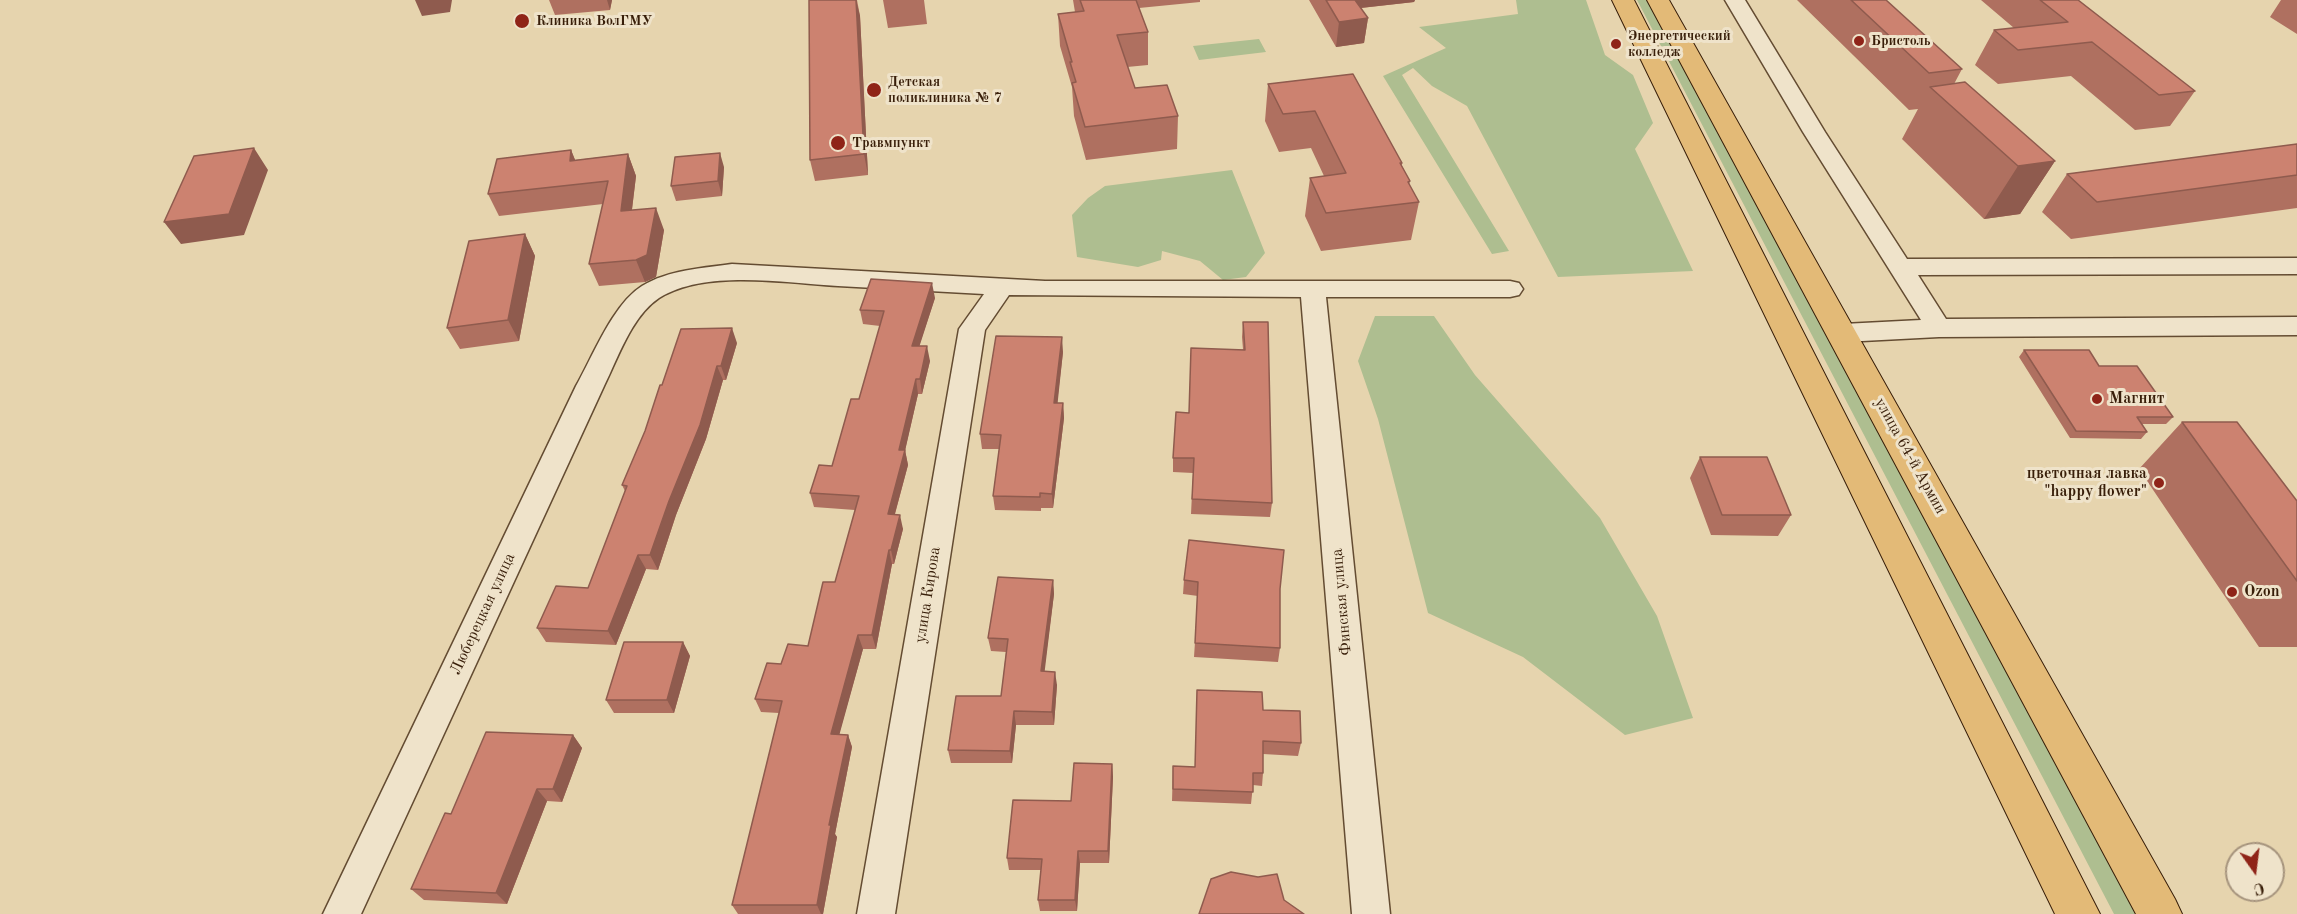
<!DOCTYPE html>
<meta charset="utf-8">
<style>
body{margin:0}
#map{position:relative;width:2297px;height:914px;overflow:hidden;background:#e6d4ae;font-family:"Old Standard TT",serif}
canvas{display:block}
.north{position:absolute;left:2225px;top:842px;width:60px;height:60px;box-sizing:border-box;background:#efe3ca;border:2px solid #a6947d;border-radius:50%;rotate:166deg;font-size:16px;font-weight:700;line-height:24px;text-align:center;color:#381e09}
.north::after{content:'';display:block;margin:auto;width:21px;height:27px;background:#8f2418;clip-path:polygon(50% 0,100% 100%,50% 72%,0 100%)}
</style>
<div id="map">
<canvas width="2297" height="914"></canvas>
<div class="north">С</div>
</div>
<script>
const ctx = document.querySelector('canvas').getContext('2d');
ctx.lineJoin = 'round';
function fill(path, color) {
  ctx.fillStyle = color;
  ctx.fill(path, 'evenodd');
}
function stroke(path, color, width, dash) {
  ctx.strokeStyle = color;
  ctx.lineWidth = width;
  ctx.lineCap = dash ? 'butt' : 'round';
  ctx.setLineDash(dash || []);
  ctx.stroke(path);
}
function label(font, color, halo, rows, align = 'center') {
  ctx.font = font + ' "Old Standard TT",serif';
  ctx.lineWidth = 6;
  ctx.setLineDash([]);
  ctx.textBaseline = 'middle';
  ctx.strokeStyle = halo;
  ctx.fillStyle = color;
  for (const [text, x, y, turn = 0] of rows) {
    ctx.save();
    ctx.translate(x, y);
    ctx.rotate((+turn || 0) * Math.PI / 180);
    ctx.textAlign = isNaN(turn) ? turn : align;
    if (halo) ctx.strokeText(text, 0, 0);
    ctx.fillText(text, 0, 0);
    ctx.restore();
  }
}
fill(new Path2D(`
 M 1516,0 L 1586,0 L 1605,55 L 1633,75 L 1653,123 L 1635,149 L 1693,271 L 1558,277 L 1467,106 L 1432,86 L 1413,68 L 1402,75 L 1509,251 L 1492,254 L 1383,76 L 1446,48 L 1419,27 L 1518,14 Z
 M 1637,0 L 1649,0 L 2139,914 L 2114,914 Z
 M 1259,39 L 1266,52 L 1199,60 L 1193,46 Z
 M 1232,170 L 1265,253 L 1246,277 L 1223,280 L 1200,261 L 1162,251 L 1161,260 L 1138,267 L 1077,257 L 1072,215 L 1088,198 L 1105,186 Z
 M 1375,316 L 1434,316 L 1475,375 L 1600,518 L 1657,616 L 1693,718 L 1625,735 L 1523,657 L 1428,613 L 1378,419 L 1358,361 Z`), '#aebe90');
const minor = new Path2D(`
 M 1725,0 L 1745,0 L 1825,132 L 1907,259 L 2297,258 L 2297,274 L 1918,275 L 1946,319 L 2297,317 L 2297,335 L 1939,337 L 1843,342 L 1834,339 L 1830,333 L 1834,327 L 1843,324 L 1921,320 L 1803,132 Z
 M 732,264 L 1045,281 L 1510,281 L 1519,283 L 1523,289 L 1519,295 L 1510,297 L 1326,297 L 1390,914 L 1352,914 L 1301,297 L 1009,295 L 985,330 L 895,914 L 857,914 L 959,329 L 984,294 C 935,291 887,289 838,286 C 786,283 705,269 659,298 C 631,317 618,358 604,386 L 361,914 L 323,914 L 576,386 C 593,356 613,304 642,286 C 668,270 703,268 732,264 Z`);
const trunk = new Path2D(`
 M 1612,0 L 1634,0 L 2100,914 L 2055,914 Z
 M 1647,0 L 1669,0 L 2175,899 L 2182,914 L 2136,914 Z`);
stroke(minor, '#644c32', 3);
stroke(trunk, '#381e09', 2);
fill(minor, '#efe3ca');
fill(trunk, '#e3ba77');
fill(new Path2D(`
 M 549,0 L 612,0 L 610,10 L 555,15 Z
 M 809,0 L 857,0 L 860,16 L 868,175 L 815,181 L 810,160 Z
 M 883,0 L 924,0 L 927,24 L 888,28 Z
 M 1073,0 L 1200,0 L 1200,2 L 1139,8 L 1148,32 L 1148,65 L 1127,67 L 1135,88 L 1178,116 L 1177,149 L 1086,160 L 1074,116 L 1072,87 L 1060,46 L 1058,14 L 1075,12 Z
 M 1309,0 L 1415,0 L 1414,2 L 1361,8 L 1368,18 L 1364,43 L 1336,47 Z
 M 1797,0 L 1886,0 L 1962,69 L 1954,84 L 2055,161 L 2020,214 L 1984,219 L 1902,139 L 1918,109 L 1909,110 Z
 M 1981,0 L 2078,0 L 2195,91 L 2170,126 L 2135,130 L 2071,76 L 1998,84 L 1975,65 L 1994,30 L 2014,28 Z
 M 2281,0 L 2297,0 L 2297,34 L 2270,17 Z
 M 1353,74 L 1402,163 L 1402,166 L 1410,181 L 1409,185 L 1419,202 L 1411,240 L 1321,251 L 1305,216 L 1310,178 L 1324,176 L 1311,148 L 1279,152 L 1265,121 L 1268,84 Z
 M 2297,144 L 2297,208 L 2071,239 L 2042,212 L 2067,174 Z
 M 571,150 L 575,160 L 628,154 L 636,176 L 632,210 L 664,230 L 656,277 L 645,282 L 599,286 L 589,264 L 603,204 L 499,216 L 488,194 Z
 M 724,167 L 722,196 L 676,201 L 671,186 Z
 M 525,234 L 535,256 L 519,341 L 460,349 L 447,328 Z
 M 935,298 L 919,346 L 930,361 L 922,394 L 918,394 L 905,450 L 908,465 L 895,514 L 903,529 L 894,564 L 892,564 L 876,649 L 863,649 L 839,734 L 848,735 L 852,747 L 835,834 L 837,837 L 823,914 L 738,914 L 732,905 L 779,713 L 761,712 L 755,699 L 781,664 L 808,646 L 835,582 L 855,510 L 814,507 L 810,493 L 832,466 L 859,399 L 880,326 L 863,324 L 860,310 Z
 M 1243,322 L 1272,503 L 1270,517 L 1191,514 L 1193,473 L 1173,472 L 1173,458 L 1243,349 L 1242,337 Z
 M 737,343 L 726,380 L 723,380 L 706,439 L 676,515 L 658,570 L 646,569 L 616,645 L 546,642 L 537,628 L 588,588 L 625,491 L 622,485 L 645,431 L 662,385 Z
 M 2024,350 L 2099,366 L 2173,417 L 2166,424 L 2142,424 L 2147,432 L 2141,439 L 2070,438 L 2019,357 Z
 M 1063,352 L 1057,403 L 1063,403 L 1064,418 L 1053,508 L 1041,508 L 1041,511 L 995,510 L 993,496 L 999,449 L 982,449 L 980,434 Z
 M 2182,422 L 2297,501 L 2297,647 L 2259,647 L 2139,469 Z
 M 1700,457 L 1791,515 L 1778,536 L 1711,535 L 1690,478 Z
 M 1053,580 L 1054,594 L 1044,671 L 1057,685 L 1054,725 L 1016,725 L 1012,763 L 951,763 L 948,750 L 1001,696 L 1006,652 L 991,651 L 988,638 Z
 M 1184,580 L 1280,589 L 1280,648 L 1278,662 L 1194,657 L 1198,596 L 1183,594 Z
 M 683,642 L 690,656 L 674,713 L 614,713 L 606,700 Z
 M 1197,703 L 1263,710 L 1301,743 L 1298,756 L 1263,754 L 1263,773 L 1262,786 L 1253,785 L 1251,804 L 1172,801 L 1173,766 L 1195,767 Z
 M 573,735 L 582,748 L 562,802 L 547,801 L 507,904 L 424,900 L 411,889 L 451,814 Z
 M 1112,764 L 1113,777 L 1109,863 L 1080,863 L 1077,911 L 1040,911 L 1038,900 L 1041,870 L 1009,870 L 1007,858 Z`), '#af7060');
fill(new Path2D(`
 M 415,0 L 452,0 L 450,12 L 422,16 Z
 M 607,0 L 612,0 L 610,10 Z
 M 856,0 L 860,16 L 868,175 L 864,154 Z
 M 1344,0 L 1415,0 L 1414,2 L 1342,10 Z
 M 1368,18 L 1364,43 L 1336,47 L 1339,22 Z
 M 254,148 L 268,170 L 244,235 L 181,244 L 164,222 Z
 M 571,150 L 580,172 L 570,161 Z
 M 720,153 L 724,167 L 722,196 L 718,181 Z
 M 628,154 L 636,176 L 629,233 L 621,211 Z
 M 2055,161 L 2020,214 L 1984,219 L 2018,166 Z
 M 656,208 L 664,230 L 656,277 L 645,282 L 636,260 Z
 M 525,234 L 535,256 L 519,341 L 508,320 Z
 M 932,283 L 935,298 L 915,360 L 912,346 Z
 M 732,328 L 737,343 L 726,380 L 721,366 Z
 M 1062,337 L 1063,352 L 1056,418 L 1054,403 Z
 M 927,346 L 930,361 L 922,394 L 920,379 Z
 M 717,366 L 723,380 L 706,439 L 676,515 L 658,570 L 650,555 Z
 M 916,379 L 918,394 L 905,451 L 905,450 L 908,465 L 891,528 L 888,514 L 899,450 Z
 M 1063,403 L 1064,418 L 1053,508 L 1052,494 Z
 M 900,515 L 903,529 L 894,564 L 891,550 Z
 M 889,550 L 892,564 L 876,649 L 872,635 Z
 M 638,555 L 646,569 L 616,645 L 608,631 Z
 M 1053,580 L 1054,594 L 1043,685 L 1041,671 Z
 M 858,635 L 863,649 L 836,747 L 831,734 Z
 M 683,642 L 690,656 L 674,713 L 667,700 Z
 M 1055,672 L 1057,685 L 1054,725 L 1052,712 Z
 M 1014,711 L 1016,725 L 1012,763 L 1010,751 Z
 M 573,735 L 582,748 L 562,802 L 553,789 Z
 M 848,735 L 852,747 L 835,834 L 837,837 L 823,914 L 821,914 L 817,905 L 829,825 Z
 M 1112,764 L 1113,777 L 1109,863 L 1108,851 Z
 M 537,789 L 547,801 L 507,904 L 496,893 Z
 M 1078,851 L 1080,863 L 1077,911 L 1075,900 Z`), '#8f5b4e');
const building = new Path2D(`
 M 809,0 L 856,0 L 864,154 L 810,160 Z
 M 1080,0 L 1136,0 L 1148,32 L 1117,35 L 1135,88 L 1167,85 L 1178,116 L 1085,127 L 1072,83 L 1076,82 L 1070,62 L 1072,62 L 1058,14 L 1084,11 Z
 M 1326,0 L 1355,0 L 1368,18 L 1339,22 Z
 M 1851,0 L 1886,0 L 1962,69 L 1929,73 Z
 M 2040,0 L 2078,0 L 2195,91 L 2159,95 L 2092,42 L 2018,50 L 1994,30 L 2068,22 Z
 M 1353,74 L 1402,163 L 1400,163 L 1410,181 L 1408,182 L 1419,202 L 1326,213 L 1310,178 L 1346,173 L 1315,111 L 1283,114 L 1268,84 Z
 M 1965,82 L 2055,161 L 2018,166 L 1930,87 Z
 M 2297,144 L 2297,175 L 2097,202 L 2067,174 Z
 M 254,148 L 229,214 L 164,222 L 194,156 Z
 M 571,150 L 570,161 L 628,154 L 621,211 L 656,208 L 647,255 L 636,260 L 589,264 L 608,181 L 488,194 L 497,159 Z
 M 720,153 L 718,181 L 671,186 L 675,157 Z
 M 525,234 L 508,320 L 447,328 L 469,241 Z
 M 871,279 L 932,283 L 912,346 L 927,346 L 920,379 L 916,379 L 899,450 L 905,450 L 888,514 L 900,515 L 891,550 L 889,550 L 872,635 L 858,635 L 831,734 L 848,735 L 829,825 L 831,825 L 817,905 L 732,905 L 782,701 L 755,699 L 767,663 L 781,664 L 788,644 L 808,646 L 823,582 L 835,582 L 859,496 L 810,493 L 819,465 L 832,466 L 851,399 L 859,399 L 884,311 L 860,310 Z
 M 1243,322 L 1268,322 L 1272,503 L 1192,499 L 1194,458 L 1173,458 L 1176,412 L 1189,413 L 1191,348 L 1245,350 Z
 M 732,328 L 721,366 L 717,366 L 700,425 L 669,501 L 650,555 L 638,555 L 608,631 L 537,628 L 556,586 L 588,588 L 627,486 L 622,485 L 645,431 L 660,385 L 662,385 L 681,329 Z
 M 996,336 L 1062,337 L 1054,403 L 1063,403 L 1052,494 L 1040,493 L 1040,497 L 993,496 L 1001,435 L 980,434 Z
 M 2024,350 L 2089,350 L 2099,366 L 2137,366 L 2173,417 L 2137,417 L 2147,432 L 2076,431 Z
 M 2182,422 L 2237,422 L 2297,501 L 2297,581 Z
 M 1700,457 L 1767,457 L 1791,515 L 1722,515 Z
 M 1189,540 L 1284,550 L 1280,589 L 1280,648 L 1195,643 L 1198,582 L 1184,580 Z
 M 998,577 L 1053,580 L 1041,671 L 1055,672 L 1052,712 L 1014,711 L 1010,751 L 948,750 L 956,696 L 1001,696 L 1008,639 L 988,638 Z
 M 624,642 L 683,642 L 667,700 L 606,700 Z
 M 1197,690 L 1262,692 L 1263,710 L 1300,711 L 1301,743 L 1263,741 L 1263,773 L 1253,773 L 1253,792 L 1173,789 L 1173,766 L 1195,767 Z
 M 486,732 L 573,735 L 553,789 L 537,789 L 496,893 L 411,889 L 445,813 L 451,814 Z
 M 1074,763 L 1112,764 L 1108,851 L 1078,851 L 1075,900 L 1038,900 L 1042,859 L 1007,858 L 1013,800 L 1071,801 Z
 M 1231,872 L 1258,877 L 1277,874 L 1284,900 L 1304,914 L 1199,914 L 1211,879 Z`);
fill(building, '#cc8270');
stroke(building, '#8f5b4e', 1.5);
for (const [x, y, r, color] of [
 [522,21,8,"#8f2418"],
 [1859,41,6,"#8f2418"],
 [1616,44,6,"#8f2418"],
 [874,90,8,"#8f2418"],
 [838,143,8,"#8f2418"],
 [2097,399,6,"#8f2418"],
 [2159,483,6,"#8f2418"],
 [2232,592,6,"#8f2418"]
]) {
  const dot = new Path2D();
  dot.arc(x, y, r, 0, 2 * Math.PI);
  ctx.fillStyle = color;
  ctx.fill(dot);
  stroke(dot, '#efe3ca', 2);
}
label('bold 14px', '#381e09', '#efe3ca', [
 ["Клиника ВолГМУ",536,21],
 ["Энергетический",1628,36],
 ["колледж",1628,52],
 ["Бристоль",1871,41],
 ["Детская",888,82],
 ["поликлиника № 7",888,98],
 ["Травмпункт",852,143]
], 'left');
label('bold 16px', '#381e09', '#efe3ca', [
 ["Магнит",2109,399],
 ["цветочная лавка",2147,474,"right"],
 ["\"happy flower\"",2147,492,"right"],
 ["Ozon",2244,592]
], 'left');
label('16px', '#381e09', '#efe3ca', [
 ["улица 64-й Армии",1910,456,61],
 ["улица Кирова",928,595,-81],
 ["Финская улица",1342,602,-95],
 ["Люберецкая улица",483,614,-65]
]);
</script>
